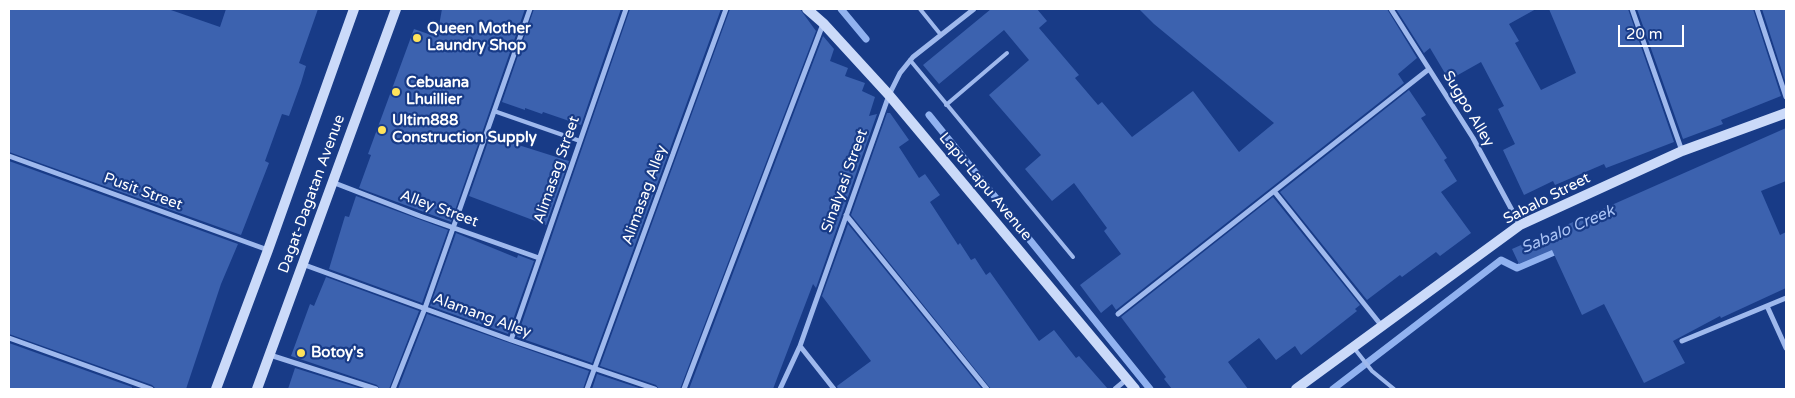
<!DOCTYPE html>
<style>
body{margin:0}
#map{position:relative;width:1795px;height:398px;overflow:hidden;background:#183b87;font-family:"Varela Round",sans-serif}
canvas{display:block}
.frame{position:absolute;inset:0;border:10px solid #fff;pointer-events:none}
.scale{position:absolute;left:1618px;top:25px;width:66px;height:22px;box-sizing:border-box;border:2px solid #fff;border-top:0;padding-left:6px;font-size:15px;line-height:18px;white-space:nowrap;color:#fff;-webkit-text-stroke:4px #183b87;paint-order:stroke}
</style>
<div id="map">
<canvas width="1795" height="398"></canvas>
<div class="frame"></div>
<div class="scale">20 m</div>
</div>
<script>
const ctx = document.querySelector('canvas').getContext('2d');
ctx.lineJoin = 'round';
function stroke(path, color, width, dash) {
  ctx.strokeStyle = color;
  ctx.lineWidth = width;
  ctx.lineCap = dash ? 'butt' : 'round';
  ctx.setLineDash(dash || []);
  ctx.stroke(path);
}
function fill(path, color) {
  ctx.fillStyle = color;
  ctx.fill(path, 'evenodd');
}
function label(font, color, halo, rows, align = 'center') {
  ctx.font = font + ' "Varela Round",sans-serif';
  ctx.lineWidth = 4.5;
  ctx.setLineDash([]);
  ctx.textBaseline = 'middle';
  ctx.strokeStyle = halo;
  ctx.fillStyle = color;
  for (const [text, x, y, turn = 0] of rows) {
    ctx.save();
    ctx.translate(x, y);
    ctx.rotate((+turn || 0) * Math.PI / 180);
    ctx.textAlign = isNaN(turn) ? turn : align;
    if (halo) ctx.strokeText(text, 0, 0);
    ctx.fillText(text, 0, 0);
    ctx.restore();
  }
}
stroke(new Path2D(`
 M 841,9 L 866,39
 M 929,115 L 1150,389
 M 1333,389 L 1501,260 L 1517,268 L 1561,249`), '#91b2f0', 7);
fill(new Path2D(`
 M 9,9 L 168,9 L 220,27 L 226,9 L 318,9 L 299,63 L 306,66 L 301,83 L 289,116 L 282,114 L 265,161 L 269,163 L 241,235 L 9,152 Z
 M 442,9 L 525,9 L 451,222 L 359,188 L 371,155 L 368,154 L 414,29 L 437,37 Z
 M 534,9 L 621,9 L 581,125 L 543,112 L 542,114 L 525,108 L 525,110 L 502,102 Z
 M 630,9 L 721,9 L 592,363 L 517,337 Z
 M 730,9 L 800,9 L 816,31 L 680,389 L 659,389 L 656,385 L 600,366 Z
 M 991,9 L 1037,9 L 1047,21 L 1039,28 L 1079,75 L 1075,78 L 1098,105 L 1102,102 L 1132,137 L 1193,91 L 1239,152 L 1274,123 L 1154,24 L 1139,9 L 1387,9 L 1417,58 L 1398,74 L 1404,83 L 1116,310 L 1112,304 L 1101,313 L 1080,285 L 1121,254 L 1104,231 L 1107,228 L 1074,183 L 1052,201 L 1025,169 L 1041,155 L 989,95 L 1029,60 L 1004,30 L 939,84 L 923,65 Z
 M 1396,9 L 1536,9 L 1509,24 L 1519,41 L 1515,43 L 1541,90 L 1576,73 L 1549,9 L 1628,9 L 1674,142 L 1606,168 L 1604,164 L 1555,185 L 1553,181 L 1524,195 L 1503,150 L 1515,144 L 1498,109 L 1504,106 L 1481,62 L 1449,80 L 1430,48 L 1424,53 Z
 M 1637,9 L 1753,9 L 1781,96 L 1721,120 L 1723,124 L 1683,139 Z
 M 1762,9 L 1786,9 L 1786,84 Z
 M 823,36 L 834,49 L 830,61 L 848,68 L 845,76 L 865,83 L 862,91 L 875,97 L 869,116 L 877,114 L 816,288 L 813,284 L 773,389 L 689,389 Z
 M 1409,90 L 1426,115 L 1421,118 L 1447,158 L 1444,160 L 1457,181 L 1441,192 L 1471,233 L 1440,256 L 1436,252 L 1402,277 L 1400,275 L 1367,300 L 1280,192 Z
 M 887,113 L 890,113 L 909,140 L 899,147 L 919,178 L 925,174 L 940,195 L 930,202 L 958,245 L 960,243 L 971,260 L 975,258 L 986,275 L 990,272 L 1039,341 L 1054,330 L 1076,358 L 1079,356 L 1108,389 L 991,389 L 851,215 Z
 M 1786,128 L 1786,181 L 1761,191 L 1780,235 L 1786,232 L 1786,288 L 1721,318 L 1720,316 L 1673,341 L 1685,363 L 1644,383 L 1604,304 L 1582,315 L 1552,250 L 1519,264 L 1512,249 Z
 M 490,136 L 569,161 L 546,225 L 469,196 Z
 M 9,161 L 238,244 L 221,284 L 186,389 L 156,389 L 152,385 L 9,334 Z
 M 356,196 L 448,230 L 422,303 L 329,269 L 345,216 L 349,217 Z
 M 1273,197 L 1360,305 L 1355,309 L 1357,311 L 1301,355 L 1295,346 L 1276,360 L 1259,338 L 1228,362 L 1248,389 L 1172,389 L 1164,379 L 1166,377 L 1121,317 Z
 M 848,224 L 982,389 L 838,389 L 837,386 L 871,361 L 822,296 Z
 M 456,233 L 517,258 L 518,255 L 534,261 L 508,334 L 430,306 Z
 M 326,277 L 419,311 L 389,389 L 380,389 L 377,385 L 291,356 L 310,304 L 314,306 Z
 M 427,314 L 589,371 L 583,389 L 398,389 Z
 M 9,343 L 132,387 L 132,389 L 9,389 Z
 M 295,368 L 362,389 L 288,389 Z
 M 597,374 L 642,389 L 592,389 Z`), '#3c62af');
stroke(new Path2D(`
 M 920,9 L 941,35
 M 910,60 L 1073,257
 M 946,105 L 1007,53
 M 494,111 L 580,141
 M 1354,348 L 1372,371 L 1394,389`), '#9fb9ed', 4);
stroke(new Path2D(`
 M 1391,9 L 1473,138 L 1520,225
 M 1632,9 L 1682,151
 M 1757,9 L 1786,97
 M 9,156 L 268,250
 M 332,182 L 420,216 L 539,258
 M 1274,191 L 1381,325
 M 846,215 L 987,389
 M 302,264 L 511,340 L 655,389
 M 1767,306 L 1786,348
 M 1118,314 L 1429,69
 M 9,338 L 151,389
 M 511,340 L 626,9
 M 1682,341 L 1786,298
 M 800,346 L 834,389
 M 270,355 L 376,389
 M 393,389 L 425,308 L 530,9
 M 587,389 L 726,9
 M 684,389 L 823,24
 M 780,389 L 800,346 L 889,95 L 900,73 L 913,57 L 974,9
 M 1115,389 L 1127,379`), '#9fb9ed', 5);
stroke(new Path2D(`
 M 807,9 L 823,23 L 889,95 L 1135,389
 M 216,389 L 268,250 L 354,9
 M 257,389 L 396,9
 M 1296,389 L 1520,225 L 1682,151 L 1786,113`), '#cbdaf9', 10);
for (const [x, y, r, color] of [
 [417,38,5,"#ffe35b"],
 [396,92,5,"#ffe35b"],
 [382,130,5,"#ffe35b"],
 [301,353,5,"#ffe35b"]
]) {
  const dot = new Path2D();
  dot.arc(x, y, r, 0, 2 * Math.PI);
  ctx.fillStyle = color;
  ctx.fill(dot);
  stroke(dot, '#183b87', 2);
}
label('bold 15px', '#fff', '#183b87', [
 ["Queen Mother",427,29],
 ["Laundry Shop",427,46],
 ["Cebuana",406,83],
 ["Lhuillier",406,100],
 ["Ultim888",392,121],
 ["Construction Supply",392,138],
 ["Botoy's",311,353]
], 'left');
label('15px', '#fff', '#183b87', [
 ["Sugpo Alley",1468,109,59],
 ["Alimasag Street",557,170,-71],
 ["Sinalyasi Street",845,181,-70],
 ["Lapu-Lapu Avenue",985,187,50],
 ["Pusit Street",143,192,20],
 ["Dagat-Dagatan Avenue",312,194,-70],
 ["Alimasag Alley",645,195,-70],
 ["Sabalo Street",1547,199,-27],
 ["Alley Street",439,209,20],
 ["Alamang Alley",482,316,20]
]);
label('italic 16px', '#aac3f5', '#183b87', [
 ["Sabalo Creek",1568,230,-23]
]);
</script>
